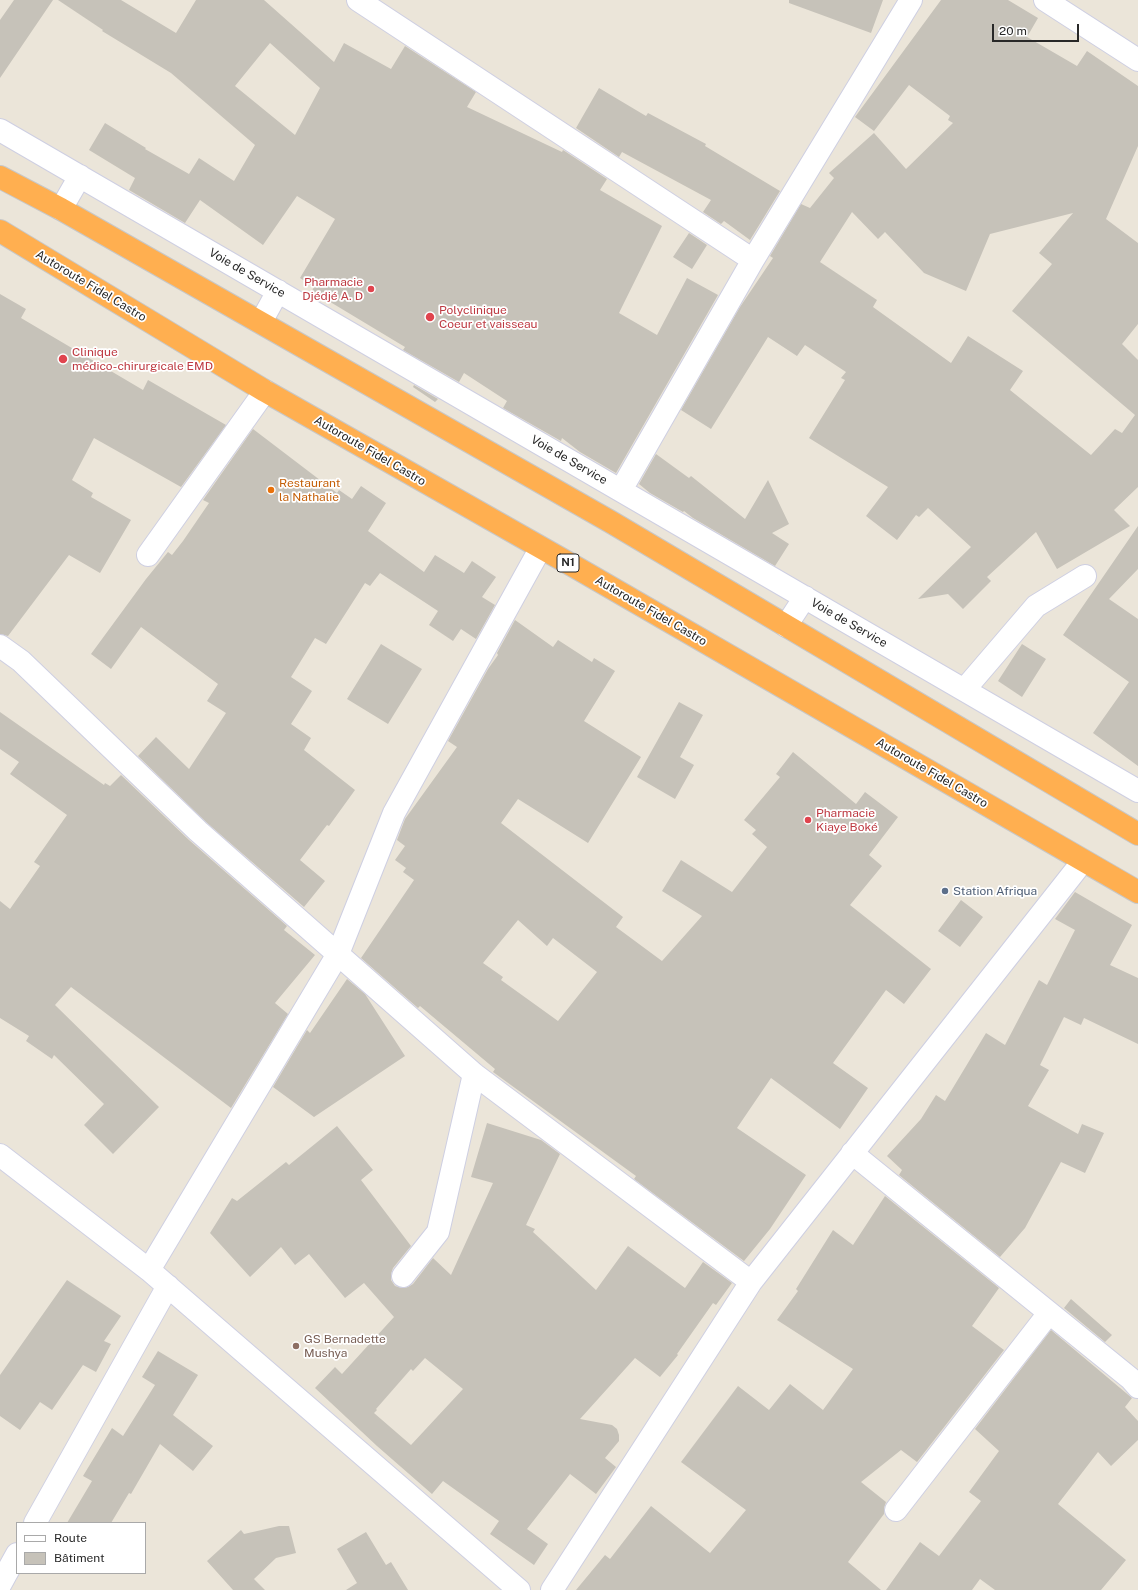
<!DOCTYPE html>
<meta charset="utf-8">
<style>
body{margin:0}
#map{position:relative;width:1138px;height:1590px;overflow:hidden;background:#ebe5d9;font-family:"Public Sans",sans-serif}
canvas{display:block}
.legend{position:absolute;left:16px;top:1522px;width:130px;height:52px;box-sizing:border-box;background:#fff;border:1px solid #a9a9a9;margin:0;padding:5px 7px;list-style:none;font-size:12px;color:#282828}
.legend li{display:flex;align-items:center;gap:8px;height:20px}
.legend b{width:20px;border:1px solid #a9a9a9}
.scale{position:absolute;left:992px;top:24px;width:87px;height:18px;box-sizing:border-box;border:2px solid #282828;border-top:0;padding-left:5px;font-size:12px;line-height:14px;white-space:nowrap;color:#282828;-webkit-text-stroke:3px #fff;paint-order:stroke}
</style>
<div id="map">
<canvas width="1138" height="1590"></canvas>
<ul class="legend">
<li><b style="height:5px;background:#fff"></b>Route</li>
<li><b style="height:11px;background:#c6c2b9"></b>Bâtiment</li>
</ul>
<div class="scale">20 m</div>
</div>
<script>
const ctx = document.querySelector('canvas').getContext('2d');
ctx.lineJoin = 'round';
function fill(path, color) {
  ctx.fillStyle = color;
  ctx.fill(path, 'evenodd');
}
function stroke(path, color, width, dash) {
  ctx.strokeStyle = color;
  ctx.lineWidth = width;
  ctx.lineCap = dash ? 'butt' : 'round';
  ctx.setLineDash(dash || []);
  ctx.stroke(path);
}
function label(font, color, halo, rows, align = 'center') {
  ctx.font = font + ' "Public Sans",sans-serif';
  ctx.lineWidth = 3.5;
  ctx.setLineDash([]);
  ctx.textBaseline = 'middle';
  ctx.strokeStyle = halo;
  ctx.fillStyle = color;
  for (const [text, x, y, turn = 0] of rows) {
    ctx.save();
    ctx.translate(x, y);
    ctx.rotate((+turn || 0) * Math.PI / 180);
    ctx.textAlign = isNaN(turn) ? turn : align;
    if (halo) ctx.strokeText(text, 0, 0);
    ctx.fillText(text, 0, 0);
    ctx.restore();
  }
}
fill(new Path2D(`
 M 14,0 L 53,0 L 0,78 L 0,20 Z
 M 58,0 L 121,0 L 176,33 L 196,0 L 264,0 L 334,62 L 344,43 L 391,69 L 405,46 L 476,92 L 467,107 L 562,152 L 563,150 L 607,179 L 600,190 L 662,226 L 619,313 L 657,335 L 687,278 L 718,295 L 616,473 L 580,452 L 562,438 L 561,441 L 503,408 L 507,401 L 464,373 L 459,382 L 403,350 L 405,347 L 312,291 L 314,287 L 300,278 L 335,219 L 297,196 L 263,245 L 200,200 L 185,223 L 129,190 L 135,178 L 89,150 L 105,123 L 146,148 L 145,149 L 189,174 L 199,158 L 234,181 L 255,145 L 171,73 L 102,31 L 103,30 ZM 270,43 L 320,88 L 295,135 L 235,86 Z
 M 789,0 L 883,0 L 871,33 L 789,3 Z
 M 941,0 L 1008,0 L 1038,18 L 1027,37 L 1077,66 L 1087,51 L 1138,86 L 1138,146 L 1106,219 L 1138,243 L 1138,324 L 1122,344 L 1138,360 L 1138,487 L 1114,510 L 1130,526 L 1057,569 L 1036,532 L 987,577 L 991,581 L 963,609 L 948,594 L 918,599 L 971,547 L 928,508 L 919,517 L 916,515 L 897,540 L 866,516 L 888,487 L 809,438 L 845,380 L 841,378 L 846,372 L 805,345 L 797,356 L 768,337 L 711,429 L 681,410 L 740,307 L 773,258 L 770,256 L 801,204 L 810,208 L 834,178 L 829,173 L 874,133 L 906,169 L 953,123 L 948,120 L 950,116 L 909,85 L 874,131 L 855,117 ZM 852,212 L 878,239 L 885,232 L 924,273 L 966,291 L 990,234 L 1073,213 L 1039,253 L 1052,264 L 1012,311 L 1135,415 L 1122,433 L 1115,429 L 1091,455 L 1010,390 L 1023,371 L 968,336 L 951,363 L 873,307 L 877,300 L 820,262 Z
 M 599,88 L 646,116 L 648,113 L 706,144 L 705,146 L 780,191 L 750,240 L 724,221 L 721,224 L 703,212 L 711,200 L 622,152 L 619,157 L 576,128 Z
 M 689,233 L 707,245 L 692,269 L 673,257 Z
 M 0,294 L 26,309 L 21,318 L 143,390 L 148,380 L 226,425 L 181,487 L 94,438 L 72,480 L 93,493 L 91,497 L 131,520 L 100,573 L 69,555 L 8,636 L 0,634 Z
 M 414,385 L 438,399 L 435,402 L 413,387 Z
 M 253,429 L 337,493 L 339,490 L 352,499 L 361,486 L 386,503 L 368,531 L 424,572 L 435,555 L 464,573 L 472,561 L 496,577 L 482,597 L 495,605 L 476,639 L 461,629 L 453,641 L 429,625 L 438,611 L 380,573 L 370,586 L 365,583 L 326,644 L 315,638 L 291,677 L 312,691 L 291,724 L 311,738 L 304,750 L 355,790 L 329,826 L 327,825 L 300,860 L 325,881 L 304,907 L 206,822 L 138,756 L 156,737 L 189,769 L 226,713 L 207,701 L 218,684 L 141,627 L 111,669 L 91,654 L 146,579 L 168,552 L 172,555 L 183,541 L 209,503 L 203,500 Z
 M 656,454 L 689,478 L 691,476 L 745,519 L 768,480 L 789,524 L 772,533 L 789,544 L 775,566 L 693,518 L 684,511 L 683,512 L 650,493 L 639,484 Z
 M 1138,526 L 1138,569 L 1109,599 L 1138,619 L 1138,766 L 1093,733 L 1129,682 L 1063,635 Z
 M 515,620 L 553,647 L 558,640 L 592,662 L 594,658 L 615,671 L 584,721 L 641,757 L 588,843 L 518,799 L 501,823 L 623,917 L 616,927 L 662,961 L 702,916 L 662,891 L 681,860 L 732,892 L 767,847 L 752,834 L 756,830 L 744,820 L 780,777 L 776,774 L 793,752 L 856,804 L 865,792 L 898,817 L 869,855 L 882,866 L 850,905 L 931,969 L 904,1004 L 886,990 L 833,1063 L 868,1088 L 840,1129 L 771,1078 L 737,1128 L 806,1175 L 770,1229 L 744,1261 L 634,1179 L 636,1176 L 493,1072 L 495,1069 L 420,1006 L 418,1008 L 361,958 L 414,880 L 403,872 L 406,868 L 395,860 L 405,846 L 397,840 L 405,819 L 457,747 L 448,741 L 488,669 L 498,655 L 497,653 ZM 518,920 L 547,946 L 553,938 L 597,972 L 558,1021 L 501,980 L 503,977 L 483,963 Z
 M 381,644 L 422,669 L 388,724 L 347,699 Z
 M 1022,644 L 1046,659 L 1022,697 L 998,681 Z
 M 679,702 L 703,715 L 680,757 L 694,765 L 675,799 L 637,777 Z
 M 0,712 L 104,785 L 105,783 L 110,786 L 121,775 L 189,840 L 287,926 L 284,930 L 315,955 L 275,1003 L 288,1014 L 231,1108 L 71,987 L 55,1005 L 159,1107 L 113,1154 L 84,1125 L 104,1104 L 54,1055 L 52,1059 L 26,1041 L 29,1036 L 0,1018 L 0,901 L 10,909 L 40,866 L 34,862 L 67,815 L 10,774 L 19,762 L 0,749 Z
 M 1075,892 L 1132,925 L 1110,965 L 1138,978 L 1138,1044 L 1084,1018 L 1081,1025 L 1064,1017 L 1040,1065 L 1049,1070 L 1028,1106 L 1078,1134 L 1082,1124 L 1104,1133 L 1085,1173 L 1061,1162 L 1025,1228 L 1000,1257 L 899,1175 L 902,1170 L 887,1156 L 921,1119 L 936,1095 L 945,1101 L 986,1033 L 1005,1045 L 1039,980 L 1047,985 L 1075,930 L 1055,919 Z
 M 961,900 L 983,917 L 960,947 L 938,931 Z
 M 347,979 L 365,994 L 405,1056 L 314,1117 L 273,1087 L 307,1030 L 310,1033 Z
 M 487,1123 L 541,1140 L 560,1154 L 526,1225 L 535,1229 L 533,1232 L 596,1290 L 628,1246 L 685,1288 L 703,1262 L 732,1283 L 716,1305 L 713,1303 L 677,1354 L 678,1355 L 660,1377 L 635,1358 L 580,1419 L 612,1425 L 617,1429 L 619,1435 L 619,1441 L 605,1458 L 616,1467 L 596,1494 L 570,1474 L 527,1529 L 548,1544 L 534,1565 L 490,1534 L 499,1521 L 443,1481 L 432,1494 L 377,1446 L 315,1388 L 335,1367 L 342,1374 L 394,1317 L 364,1283 L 345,1298 L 309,1254 L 295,1265 L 281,1247 L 250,1277 L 210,1233 L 232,1198 L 237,1201 L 286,1162 L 289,1165 L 337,1126 L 373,1170 L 361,1180 L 411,1246 L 393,1268 L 391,1274 L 391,1280 L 395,1286 L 402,1288 L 408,1287 L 413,1284 L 433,1258 L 451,1275 L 493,1183 L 471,1177 ZM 425,1358 L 463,1389 L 411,1445 L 374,1413 L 377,1410 L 376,1409 L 411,1369 L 413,1371 Z
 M 885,1196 L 999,1288 L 972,1326 L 1004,1350 L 917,1462 L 901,1450 L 861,1482 L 886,1502 L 884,1508 L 884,1514 L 848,1562 L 881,1590 L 576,1590 L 605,1555 L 610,1559 L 651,1506 L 710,1553 L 746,1510 L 681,1462 L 738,1386 L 769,1410 L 790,1384 L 823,1410 L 853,1369 L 777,1320 L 798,1291 L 796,1289 L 833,1230 L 853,1245 Z
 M 67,1280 L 121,1316 L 104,1341 L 111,1344 L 96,1372 L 83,1365 L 52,1410 L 40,1402 L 20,1430 L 0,1416 L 0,1375 Z
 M 1071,1299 L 1112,1335 L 1105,1342 L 1064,1308 Z
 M 1051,1330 L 1132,1398 L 1125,1407 L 1138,1421 L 1138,1440 L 1111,1466 L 1098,1452 L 1058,1504 L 1126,1560 L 1101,1590 L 995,1590 L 980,1579 L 972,1590 L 886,1590 L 920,1542 L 939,1556 L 981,1501 L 969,1492 L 999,1451 L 975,1429 Z
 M 158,1351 L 198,1375 L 173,1415 L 213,1446 L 193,1471 L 160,1444 L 131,1494 L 129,1493 L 111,1523 L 67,1523 L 92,1481 L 83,1476 L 112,1428 L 123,1436 L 155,1385 L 142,1377 Z
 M 279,1526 L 289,1526 L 296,1553 L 276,1558 L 254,1579 L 265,1590 L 233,1590 L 207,1561 L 241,1530 L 244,1534 Z
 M 366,1532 L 386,1565 L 391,1562 L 408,1590 L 346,1590 L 357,1583 L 337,1549 Z`), '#c6c2b9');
const minor = new Path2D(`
 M 358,0 L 753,260
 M 1045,0 L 1138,60
 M 0,130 L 1138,791
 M 61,209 L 80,176
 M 261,322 L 278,291
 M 621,490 L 753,260 L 911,0
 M 148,555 L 265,391
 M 786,626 L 805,597
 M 0,646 L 21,661 L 198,831 L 474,1074 L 751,1282
 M 964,690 L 1036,606 L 1085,576
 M 852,1153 L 1131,1379 L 1138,1387
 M 0,1155 L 149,1270 L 519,1590
 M 149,1270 L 338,954 L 394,813 L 540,549
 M 403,1276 L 438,1232 L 474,1074
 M 896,1510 L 1049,1313
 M 35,1523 L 168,1286
 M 0,1585 L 17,1554
 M 552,1590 L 751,1282 L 1083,861`);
const highway = new Path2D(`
 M 0,177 L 61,209 L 611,522 L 1138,834
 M 0,231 L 265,391 L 577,568 L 1138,892`);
stroke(minor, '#cecfe2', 24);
stroke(highway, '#c7c7c7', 24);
stroke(minor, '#fff', 22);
stroke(highway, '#ffaf50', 22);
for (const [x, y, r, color] of [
 [371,289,4,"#e0444e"],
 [430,317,5,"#e0444e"],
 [63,359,5,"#e0444e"],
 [271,490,4,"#e8710a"],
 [808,820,4,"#e0444e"],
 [945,891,4,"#5c6f8a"],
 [296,1346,4,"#8d6e63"]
]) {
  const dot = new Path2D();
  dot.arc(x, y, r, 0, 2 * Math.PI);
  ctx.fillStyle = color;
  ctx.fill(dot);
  stroke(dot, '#fff', 1.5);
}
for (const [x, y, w] of [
 [568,563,22]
]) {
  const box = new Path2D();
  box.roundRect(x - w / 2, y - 9, w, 18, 3);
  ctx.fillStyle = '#fff';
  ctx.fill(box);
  stroke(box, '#282828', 1);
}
label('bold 11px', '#282828', null, [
 ["N1",568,563]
]);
label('12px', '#282828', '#fff', [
 ["Voie de Service",247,273,30],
 ["Autoroute Fidel Castro",91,286,31],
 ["Autoroute Fidel Castro",370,451,30],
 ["Voie de Service",569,460,30],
 ["Autoroute Fidel Castro",651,611,30],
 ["Voie de Service",849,623,30],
 ["Autoroute Fidel Castro",932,773,30]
]);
label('12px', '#be3a42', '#fff', [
 ["Pharmacie",363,282,"right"],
 ["Djédjé A. D",363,296,"right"],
 ["Polyclinique",439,310],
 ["Coeur et vaisseau",439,324],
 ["Clinique",72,352],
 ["médico-chirurgicale EMD",72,366],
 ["Pharmacie",816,813],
 ["Kiaye Boké",816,827]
], 'left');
label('12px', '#c56008', '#fff', [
 ["Restaurant",279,483],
 ["la Nathalie",279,497]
], 'left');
label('12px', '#4e5e75', '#fff', [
 ["Station Afriqua",953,891]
], 'left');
label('12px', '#785e54', '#fff', [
 ["GS Bernadette",304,1339],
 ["Mushya",304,1353]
], 'left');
</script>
